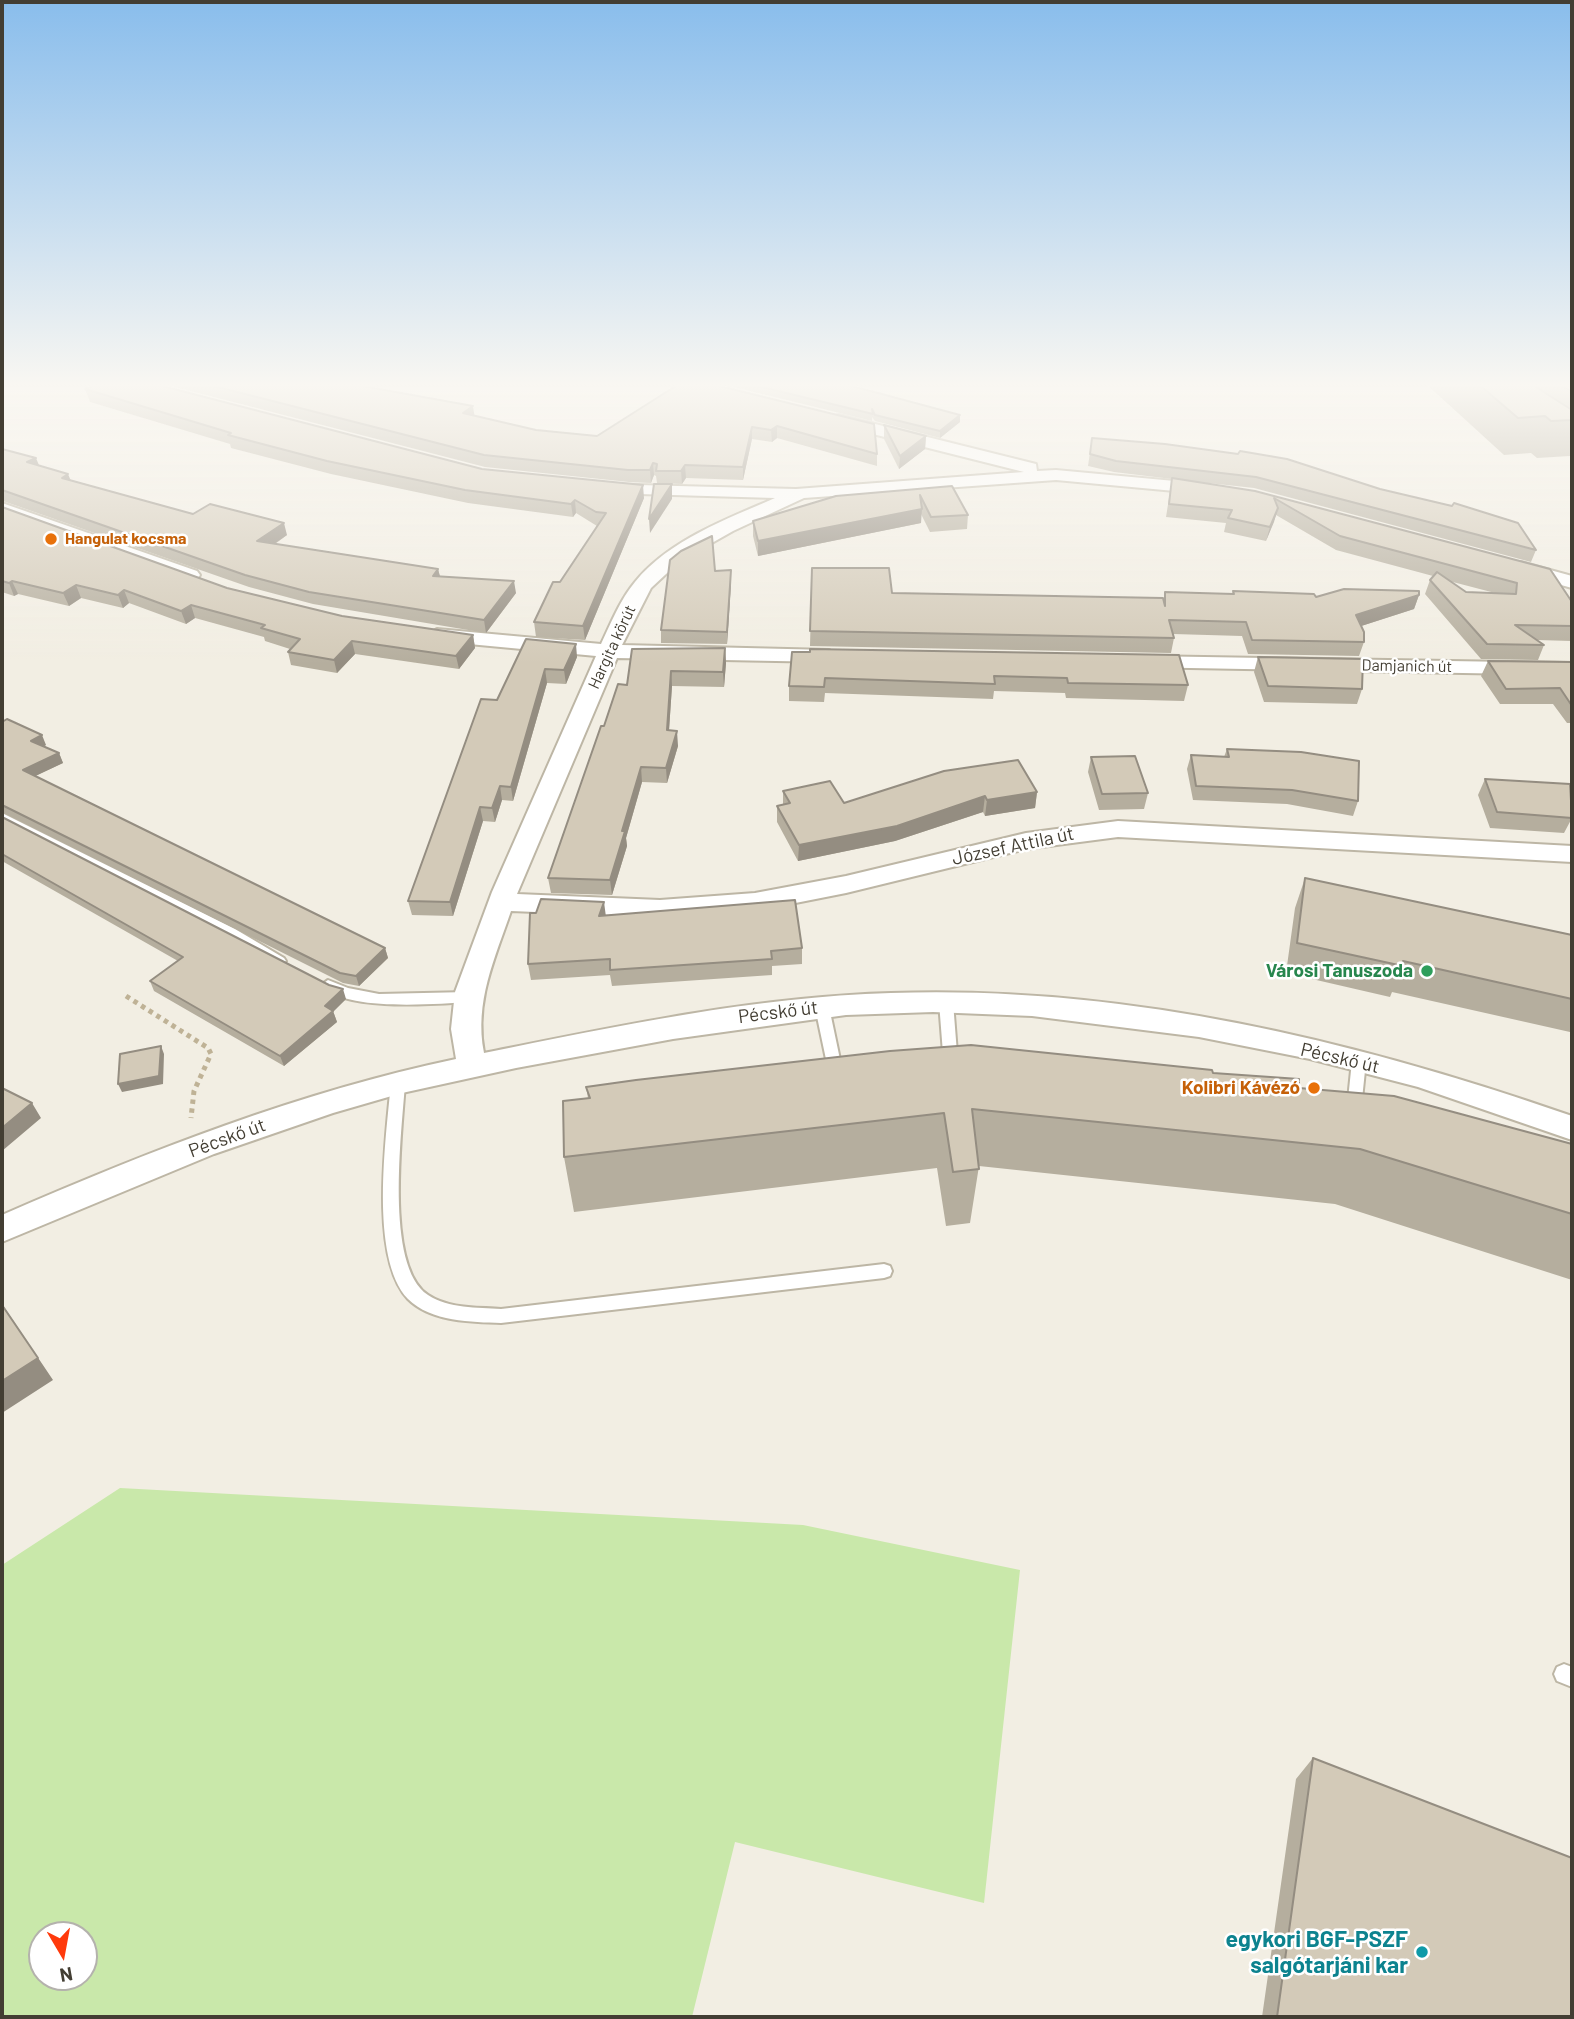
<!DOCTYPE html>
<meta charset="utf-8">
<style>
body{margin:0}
#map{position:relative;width:1574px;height:2019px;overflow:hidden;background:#f2eee3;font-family:Barlow,sans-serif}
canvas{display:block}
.frame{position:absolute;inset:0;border:4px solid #433e33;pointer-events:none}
.north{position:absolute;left:28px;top:1921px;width:70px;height:70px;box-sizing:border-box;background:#fff;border:2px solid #b4b2ad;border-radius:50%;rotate:170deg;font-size:19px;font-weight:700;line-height:28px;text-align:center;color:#433e33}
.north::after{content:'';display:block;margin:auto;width:24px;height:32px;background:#ff3a0c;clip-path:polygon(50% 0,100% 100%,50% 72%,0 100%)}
</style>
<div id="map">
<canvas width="1574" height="2019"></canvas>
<div class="frame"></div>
<div class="north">N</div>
</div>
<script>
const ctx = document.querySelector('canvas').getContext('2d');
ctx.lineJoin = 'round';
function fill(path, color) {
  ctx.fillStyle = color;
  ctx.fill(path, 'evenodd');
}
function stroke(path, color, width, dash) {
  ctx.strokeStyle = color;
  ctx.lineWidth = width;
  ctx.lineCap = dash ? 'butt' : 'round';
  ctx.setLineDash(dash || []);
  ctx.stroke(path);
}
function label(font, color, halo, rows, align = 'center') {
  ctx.font = font + ' Barlow,sans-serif';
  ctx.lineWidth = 5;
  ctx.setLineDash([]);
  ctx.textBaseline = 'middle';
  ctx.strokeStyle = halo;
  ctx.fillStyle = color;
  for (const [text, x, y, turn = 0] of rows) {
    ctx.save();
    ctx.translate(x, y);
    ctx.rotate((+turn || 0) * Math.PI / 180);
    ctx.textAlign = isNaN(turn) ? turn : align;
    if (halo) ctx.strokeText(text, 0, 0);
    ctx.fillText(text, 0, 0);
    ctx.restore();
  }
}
fill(new Path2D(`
 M 120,1488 L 803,1525 L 1020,1570 L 984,1903 L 735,1842 L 692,2017 L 2,2017 L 2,1565 ZM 42,1935 L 84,1935 L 84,1977 L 42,1977 Z`), '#c9e8aa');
const service = new Path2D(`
 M 2,813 L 235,929 L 284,958 L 286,961 L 279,966 L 274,964 L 225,935 L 2,822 Z
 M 328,980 L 348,988 L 379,994 L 468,992 L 475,997 L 468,1002 C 435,1004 344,1012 321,985 Z
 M 946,997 L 953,1002 L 958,1066 L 956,1070 L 946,1070 L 944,1066 L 939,1002 Z
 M 822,1002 L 829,1007 L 842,1069 L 840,1073 L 824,1073 L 822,1069 L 827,1064 L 815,1007 Z
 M 1359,1056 L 1364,1057 L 1366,1061 L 1361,1109 L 1359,1113 L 1349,1113 L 1347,1109 L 1352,1061 L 1354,1057 Z
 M 398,1077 L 403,1079 L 405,1083 C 402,1131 384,1266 428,1295 C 449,1309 477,1307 501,1309 L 884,1264 L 890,1266 L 892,1271 L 890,1276 L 884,1278 L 501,1323 C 472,1322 431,1322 408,1299 C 369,1258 386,1137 391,1083 L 393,1079 Z
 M 1564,1664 L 1572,1667 L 1572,1687 L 1557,1681 L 1554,1674 L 1557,1667 Z`);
const minor = new Path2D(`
 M 839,415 L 1036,464 L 1037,471 L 1056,470 L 1207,484 L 1216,489 L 1207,494 L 1056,480 L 804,498 L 733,531 L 680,561 L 651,588 L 622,645 L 829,650 L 840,656 L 829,662 L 617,658 L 517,894 L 660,900 L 755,893 L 846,876 L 1026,833 L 1118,821 L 1572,846 L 1572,862 L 1118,837 L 1026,849 L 846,893 L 755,911 L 660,917 L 511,911 C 495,958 474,1002 484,1053 C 617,1026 754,997 891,993 C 1124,985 1354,1040 1572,1116 L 1572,1140 L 1418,1087 L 1310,1059 L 1199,1037 L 1032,1016 L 933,1012 L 846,1015 L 673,1039 L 516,1068 L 402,1093 L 333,1113 L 214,1154 L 2,1242 L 2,1215 C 149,1151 299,1092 456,1059 L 451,1029 L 455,992 L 492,892 L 596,656 L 437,641 L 427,635 L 437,629 L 601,644 C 611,623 620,600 635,582 C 669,540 727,519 775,498 L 605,493 L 599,492 L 596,488 L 599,484 L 796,489 L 1024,472 L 833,424 L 831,420 L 833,416 Z
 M 2,503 L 197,571 L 200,575 L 197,579 L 183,579 L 2,515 Z
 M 1521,562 L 1572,576 L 1572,588 L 1514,572 L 1511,568 L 1514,564 Z
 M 1143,656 L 1572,663 L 1572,675 L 1135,667 L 1132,662 Z`);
stroke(service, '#bdb6a5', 4);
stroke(minor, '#bdb6a5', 4);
stroke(new Path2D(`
 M 126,996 L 208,1048 L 211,1054 L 194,1091 L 191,1118`), '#bfb296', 5, [4.5, 4.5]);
fill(service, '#fff');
fill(minor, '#fff');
fill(new Path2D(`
 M 156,382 L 382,382 L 373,388 L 474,416 L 536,430 L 597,436 L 682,382 L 877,454 L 877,466 L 777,438 L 772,442 L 752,439 L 743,480 L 686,478 L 682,484 L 657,483 L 656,476 L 654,475 L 651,483 L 629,482 L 485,467 Z
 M 571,382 L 596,382 L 589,386 Z
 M 714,382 L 837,382 L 960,422 L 940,438 L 875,421 L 872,417 L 872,421 Z
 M 1426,382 L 1572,382 L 1572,452 L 1570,456 L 1537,458 L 1531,453 L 1504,455 L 1425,383 Z
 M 85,389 L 482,469 L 644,498 L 585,640 L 536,637 L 534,622 L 597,526 L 576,513 L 573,517 L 468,503 L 331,474 L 231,448 L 230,444 L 90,402 Z
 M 884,425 L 926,436 L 925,449 L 899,469 L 884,439 Z
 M 1092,438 L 1165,444 L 1536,550 L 1531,562 L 1254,488 L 1190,481 L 1255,491 L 1572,602 L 1572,641 L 1537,640 L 1544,645 L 1538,660 L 1481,659 L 1425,594 L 1430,580 L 1433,576 L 1336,550 L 1276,515 L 1266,541 L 1224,532 L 1226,523 L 1166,517 L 1172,479 L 1114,472 L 1088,466 ZM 1449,581 L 1495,593 L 1466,592 Z
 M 2,449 L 71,480 L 193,514 L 287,535 L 275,544 L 438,569 L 440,576 L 516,593 L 486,633 L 313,604 L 249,587 L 3,501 L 2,501 Z
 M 952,486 L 968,515 L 967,529 L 930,532 L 921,514 L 921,523 L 758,556 L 753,536 L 753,521 Z
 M 2,507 L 227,588 L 342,616 L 473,635 L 475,648 L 459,669 L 355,654 L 337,673 L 291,665 L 288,652 L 290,649 L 265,641 L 264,637 L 195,618 L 186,624 L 129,603 L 123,608 L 81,598 L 69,606 L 18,594 L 14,596 L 2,592 Z
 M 812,568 L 892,593 L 1164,601 L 1165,592 L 1232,594 L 1233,591 L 1316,597 L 1419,595 L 1414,609 L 1361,626 L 1364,642 L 1359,656 L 1248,654 L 1242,636 L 1173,634 L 1174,638 L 1171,653 L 810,646 Z
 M 731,570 L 731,583 L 727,644 L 661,643 L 661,630 L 715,571 Z
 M 526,639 L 577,657 L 566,684 L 547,683 L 513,801 L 502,800 L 495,822 L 483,821 L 453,916 L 412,915 L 408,901 L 497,700 Z
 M 725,648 L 726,663 L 724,687 L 672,686 L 669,730 L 678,746 L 667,783 L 642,782 L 626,838 L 627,846 L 612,895 L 551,893 L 548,878 L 604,726 L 627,685 Z
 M 792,652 L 1188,685 L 1184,701 L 1066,698 L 1065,693 L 994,691 L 993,699 L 825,693 L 824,702 L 789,701 L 789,686 Z
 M 1258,657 L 1362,689 L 1357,704 L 1264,702 L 1254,672 Z
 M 1488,661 L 1572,662 L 1572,723 L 1567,723 L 1553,704 L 1500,704 L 1481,676 Z
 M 2,722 L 46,745 L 44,746 L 59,753 L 63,763 L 35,776 L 385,948 L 388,958 L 359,986 L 343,983 L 2,812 Z
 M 1227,749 L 1358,801 L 1353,816 L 1287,804 L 1193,800 L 1187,769 L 1191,755 L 1224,757 Z
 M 1091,757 L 1148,793 L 1144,809 L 1099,810 L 1088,772 Z
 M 1485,779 L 1572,818 L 1564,833 L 1490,828 L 1478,795 Z
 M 783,791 L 844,803 L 1037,792 L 1035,808 L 985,816 L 983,812 L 895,841 L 798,861 L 777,822 L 777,806 L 783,805 Z
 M 2,817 L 346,999 L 333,1011 L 337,1022 L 284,1066 L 154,991 L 150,981 L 178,961 L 2,861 Z
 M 1305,878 L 1572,935 L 1572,1029 L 1570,1032 L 1392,992 L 1390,997 L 1286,973 L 1295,908 Z
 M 605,915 L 802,948 L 802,964 L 772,966 L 772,975 L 612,986 L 610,975 L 531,980 L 528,964 Z
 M 1213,1073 L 1299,1088 L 1572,1144 L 1572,1280 L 1335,1204 L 979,1166 L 970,1223 L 946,1226 L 937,1168 L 574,1212 L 564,1157 L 588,1098 L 586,1087 Z
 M 1313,1758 L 1572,2017 L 1262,2017 L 1296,1779 Z`), '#b5ae9e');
fill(new Path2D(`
 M 361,382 L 382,382 L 359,396 L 357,385 Z
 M 589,382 L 596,382 L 589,386 Z
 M 473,406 L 475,419 L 463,413 Z
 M 960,415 L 960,422 L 940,438 L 940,431 Z
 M 777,426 L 777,438 L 772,442 L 771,430 Z
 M 752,427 L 752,439 L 743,480 L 743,467 Z
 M 926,436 L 925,449 L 899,469 L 900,456 Z
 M 36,458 L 41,470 L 27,462 Z
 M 653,463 L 654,475 L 651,483 L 650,470 Z
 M 685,465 L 686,478 L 682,484 L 681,471 Z
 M 68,474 L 73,486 L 62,478 Z
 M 672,484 L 672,499 L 650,533 L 649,519 Z
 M 643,485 L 644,498 L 585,640 L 583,626 Z
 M 575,500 L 576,513 L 573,517 L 571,504 Z
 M 1278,508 L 1274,522 L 1266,541 L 1270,527 Z
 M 922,509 L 921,523 L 758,556 L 758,541 Z
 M 284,523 L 287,535 L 261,553 L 257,541 Z
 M 438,569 L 441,581 L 433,576 Z
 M 731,570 L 731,583 L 727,644 L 727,632 Z
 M 12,581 L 18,594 L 14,596 L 9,583 Z
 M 514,581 L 516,593 L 486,633 L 484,620 Z
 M 76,585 L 81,598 L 69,606 L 63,593 Z
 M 124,590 L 129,603 L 123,608 L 118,595 Z
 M 1419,595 L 1414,609 L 1352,629 L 1356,615 Z
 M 191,605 L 195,618 L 186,624 L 181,611 Z
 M 473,635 L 475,648 L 459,669 L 456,656 Z
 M 352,641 L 355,654 L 337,673 L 334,660 Z
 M 576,644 L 577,657 L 566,684 L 564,670 Z
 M 725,648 L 726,663 L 724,687 L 723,672 Z
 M 545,669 L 547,683 L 513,801 L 511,787 Z
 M 671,671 L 672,686 L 668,745 L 667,730 Z
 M 677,731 L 678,746 L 667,783 L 666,768 Z
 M 42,735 L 46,745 L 36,751 L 31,741 Z
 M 59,753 L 63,763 L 27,780 L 23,770 Z
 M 641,767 L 642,782 L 626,838 L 627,846 L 612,895 L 610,880 L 622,831 Z
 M 500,786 L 502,800 L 495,822 L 492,808 Z
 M 1037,792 L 1035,808 L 985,816 L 987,800 Z
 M 985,796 L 983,812 L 895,841 L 798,861 L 799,845 Z
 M 480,807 L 483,821 L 453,916 L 450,902 Z
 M 604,902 L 606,917 L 599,916 Z
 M 385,948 L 388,958 L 359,986 L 356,976 Z
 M 343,989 L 346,999 L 331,1014 L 333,1011 L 337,1022 L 284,1066 L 280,1056 L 325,1006 Z
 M 161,1046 L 164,1054 L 163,1084 L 122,1092 L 118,1084 Z
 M 32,1103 L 41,1118 L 2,1151 L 2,1128 Z
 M 2,1304 L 53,1380 L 2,1413 Z`), '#948d81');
const building = new Path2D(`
 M 102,382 L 147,382 L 482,469 L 643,485 L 583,626 L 534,622 L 553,582 L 560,582 L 606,513 L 596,512 L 575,500 L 571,504 L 465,490 L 327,461 L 228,435 L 231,433 L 85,389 Z
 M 198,382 L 361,382 L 357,385 L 473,406 L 463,413 L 536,430 L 597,436 L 682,382 L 688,384 L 692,382 L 703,382 L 874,424 L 877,454 L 777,426 L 771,430 L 752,427 L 743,467 L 685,465 L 681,471 L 656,471 L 657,464 L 653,463 L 650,470 L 628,470 L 484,455 Z
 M 741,382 L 837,382 L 960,415 L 940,431 L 875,415 L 872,409 L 873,414 Z
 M 1476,382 L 1528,382 L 1572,410 L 1572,420 L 1551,421 L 1545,416 L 1518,418 Z
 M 1555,382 L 1572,382 L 1572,392 Z
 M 884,425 L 926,436 L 900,456 Z
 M 1092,438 L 1165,444 L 1238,454 L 1240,451 L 1287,459 L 1380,489 L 1452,506 L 1454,503 L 1518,523 L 1536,550 L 1256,477 L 1116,461 L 1090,454 Z
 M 2,449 L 36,458 L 27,462 L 68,474 L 62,478 L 193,514 L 210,504 L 284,523 L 257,541 L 438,569 L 433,576 L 514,581 L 484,620 L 309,592 L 245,575 L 2,490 Z
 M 1172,478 L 1255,491 L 1550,569 L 1572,602 L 1572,626 L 1515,625 L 1544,645 L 1487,644 L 1430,580 L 1437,572 L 1466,592 L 1516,594 L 1517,583 L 1340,536 L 1274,498 L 1278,508 L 1270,527 L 1228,518 L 1232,510 L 1169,504 Z
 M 654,484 L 672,484 L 649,519 Z
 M 952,486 L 968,515 L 931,517 L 920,495 L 922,509 L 758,541 L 753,521 L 836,496 Z
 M 2,507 L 227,588 L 342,616 L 473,635 L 456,656 L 352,641 L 334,660 L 288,652 L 300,639 L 261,628 L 265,625 L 191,605 L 181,611 L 124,590 L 118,595 L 76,585 L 63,593 L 12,581 L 9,583 L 2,581 Z
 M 712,536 L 715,571 L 731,570 L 727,632 L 661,630 L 670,560 L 681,551 Z
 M 812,568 L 889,568 L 892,593 L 1163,598 L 1165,606 L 1165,592 L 1234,594 L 1233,591 L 1314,594 L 1316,597 L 1344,589 L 1419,591 L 1419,595 L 1356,615 L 1364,632 L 1364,642 L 1252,640 L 1246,622 L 1169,620 L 1174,638 L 810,631 Z
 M 526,639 L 576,644 L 564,670 L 545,669 L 511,787 L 500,786 L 492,808 L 480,807 L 450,902 L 408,901 L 481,699 L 497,700 Z
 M 725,648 L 723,672 L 671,671 L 667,730 L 677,731 L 666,768 L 641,767 L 622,831 L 625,831 L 610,880 L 548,878 L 601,726 L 604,726 L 618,684 L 627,685 L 632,649 Z
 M 810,649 L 1179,655 L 1188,685 L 1068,683 L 1067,678 L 994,676 L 995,684 L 825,678 L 824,687 L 789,686 L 792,652 L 810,652 Z
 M 1258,657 L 1363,659 L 1362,689 L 1268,686 Z
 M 1488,661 L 1572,662 L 1572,706 L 1560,688 L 1506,689 Z
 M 7,719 L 42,735 L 31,741 L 59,753 L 23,770 L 385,948 L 356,976 L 340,973 L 2,805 L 2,722 Z
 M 1227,749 L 1301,752 L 1359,761 L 1358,801 L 1292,790 L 1196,786 L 1191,755 L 1229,757 Z
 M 1135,756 L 1148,793 L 1102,794 L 1091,757 Z
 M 1018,760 L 1037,792 L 987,800 L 985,796 L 897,826 L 799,845 L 777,806 L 790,803 L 783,791 L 830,781 L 844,803 L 944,771 Z
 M 1485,779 L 1570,784 L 1572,818 L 1497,812 Z
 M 2,817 L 329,985 L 343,989 L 325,1006 L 333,1011 L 280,1056 L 150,981 L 183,957 L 2,854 Z
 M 1305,878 L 1572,935 L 1572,999 L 1403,961 L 1403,966 L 1297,943 Z
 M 541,899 L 604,902 L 599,916 L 795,900 L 802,948 L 771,951 L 772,959 L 610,970 L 610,959 L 528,964 L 530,913 L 536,913 Z
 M 971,1045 L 1212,1070 L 1213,1073 L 1299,1079 L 1299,1088 L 1394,1096 L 1572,1144 L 1572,1214 L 1360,1149 L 972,1109 L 979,1169 L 953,1172 L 944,1113 L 564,1157 L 563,1101 L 590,1098 L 586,1087 L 636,1080 L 890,1051 Z
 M 161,1046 L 159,1076 L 118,1084 L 120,1054 Z
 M 2,1088 L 32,1103 L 2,1128 Z
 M 2,1305 L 38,1358 L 2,1381 Z
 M 1313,1758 L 1572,1858 L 1572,2017 L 1277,2017 Z`);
fill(building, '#d3cab8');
stroke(building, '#948d81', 2);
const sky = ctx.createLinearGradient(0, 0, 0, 664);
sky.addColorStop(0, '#89bdec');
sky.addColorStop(0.58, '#f9f7f2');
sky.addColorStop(1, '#f9f7f200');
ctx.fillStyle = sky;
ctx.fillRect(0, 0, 1574, 664);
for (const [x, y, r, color] of [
 [51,539,7,"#e8710a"],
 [1427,971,7,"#2e9e5b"],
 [1314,1088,7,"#e8710a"],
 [1422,1952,7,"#0f9aa8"]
]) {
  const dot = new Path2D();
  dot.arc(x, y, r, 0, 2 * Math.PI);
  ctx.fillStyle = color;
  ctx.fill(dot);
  stroke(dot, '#fff', 2.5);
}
label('bold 16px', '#c56008', '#fff', [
 ["Hangulat kocsma",65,539]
], 'left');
label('16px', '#433e33', '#fff', [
 ["Hargita körút",612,647,-65],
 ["Damjanich út",1407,666,1]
]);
label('19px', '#433e33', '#fff', [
 ["József Attila út",1013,846,-12],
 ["Pécskő út",778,1012,-7],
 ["Pécskő út",1340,1058,13],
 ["Pécskő út",227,1138,-20]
]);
label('bold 19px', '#27864d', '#fff', [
 ["Városi Tanuszoda",1413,971]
], 'right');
label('bold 19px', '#c56008', '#fff', [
 ["Kolibri Kávézó",1300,1088]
], 'right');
label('bold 23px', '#0d838f', '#fff', [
 ["egykori BGF-PSZF",1408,1939],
 ["salgótarjáni kar",1408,1965]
], 'right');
</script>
